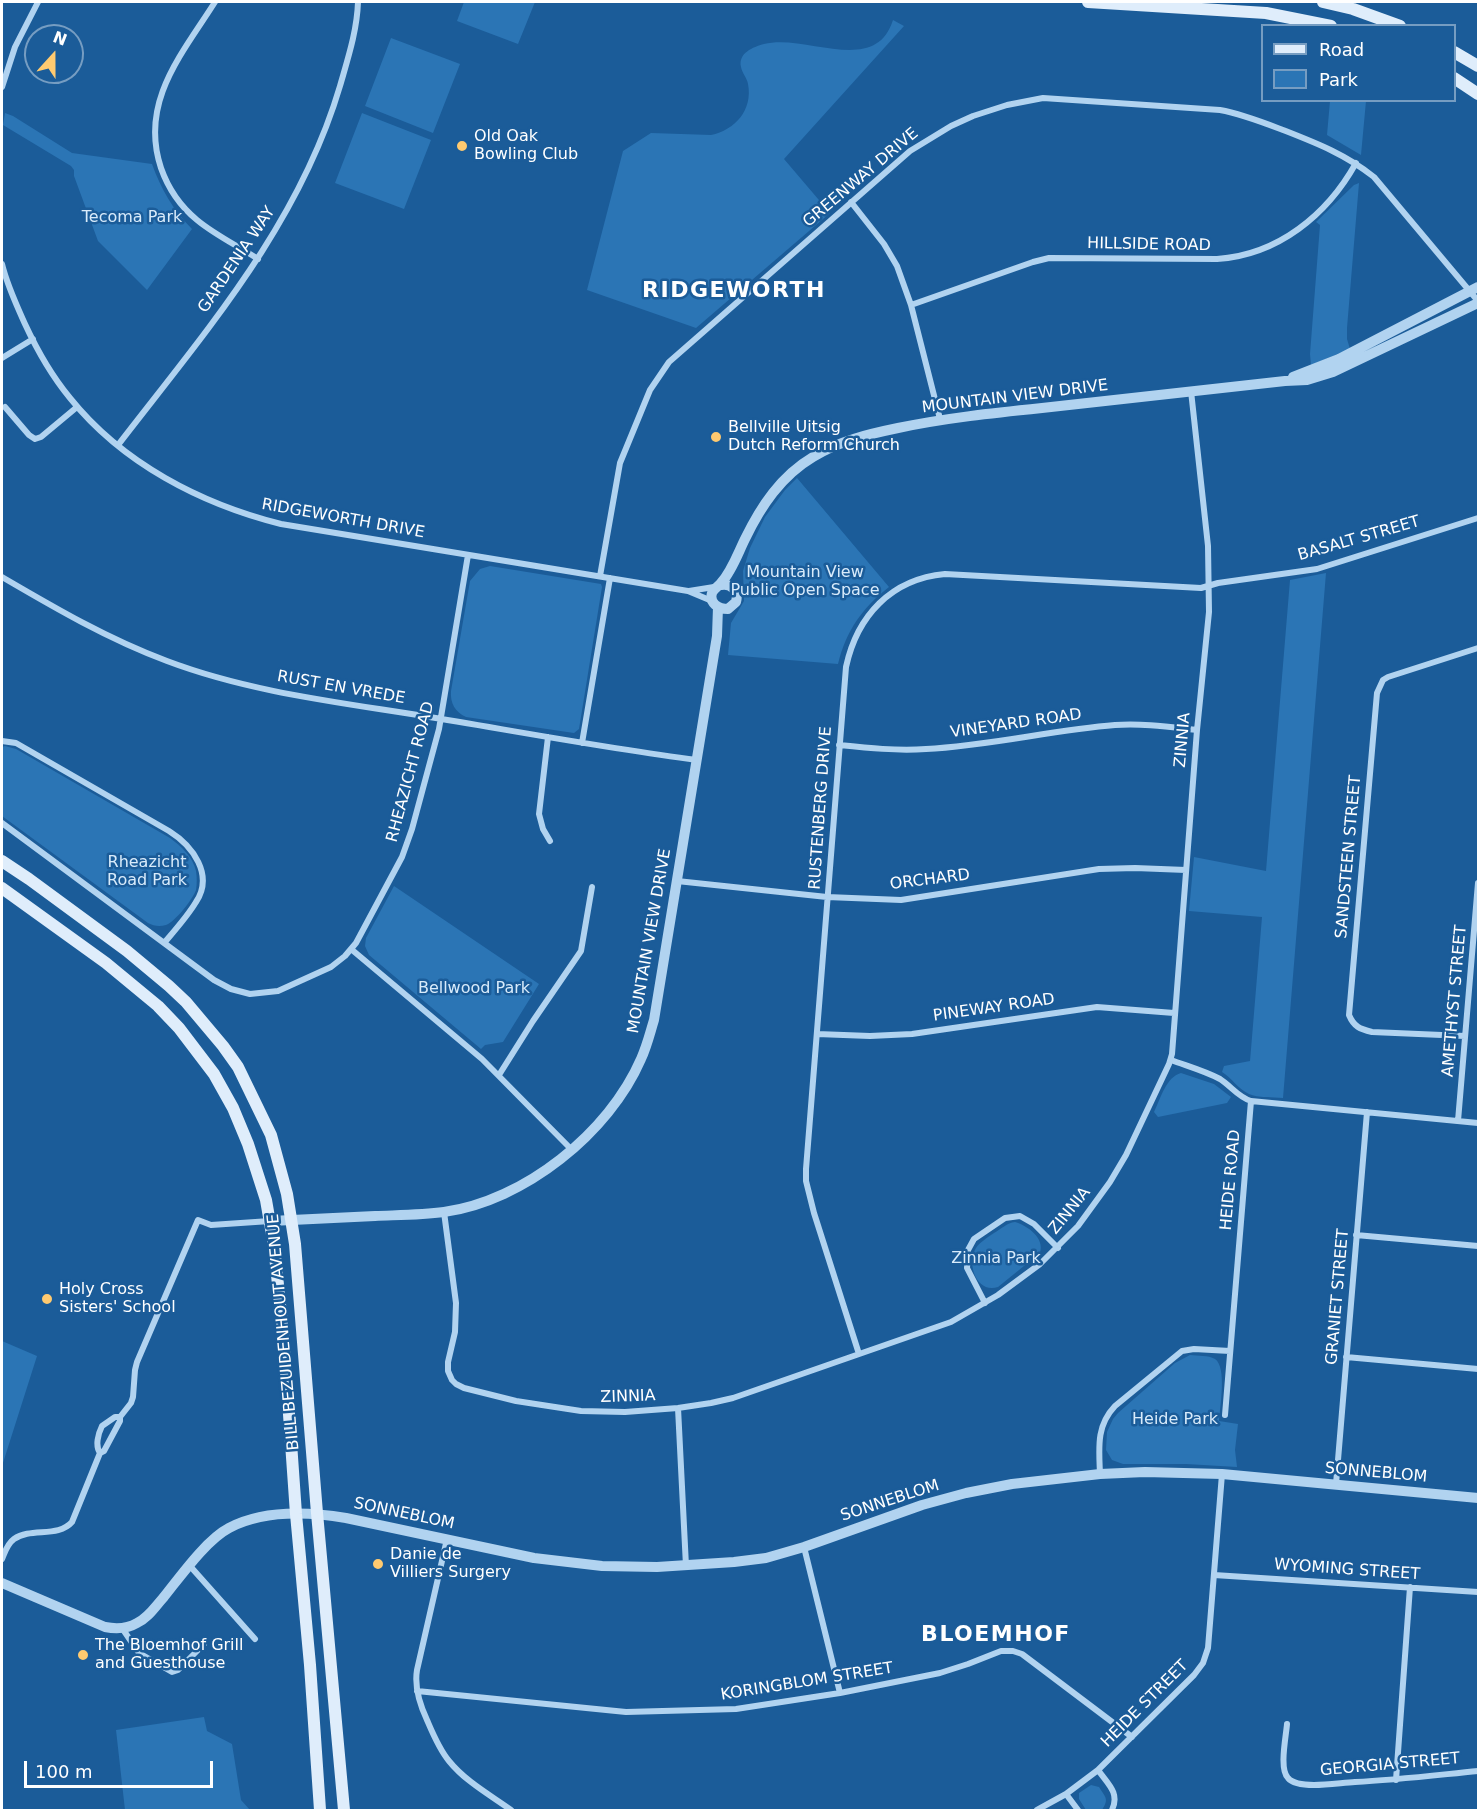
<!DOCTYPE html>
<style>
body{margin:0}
#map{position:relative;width:1480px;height:1812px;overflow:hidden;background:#1b5c99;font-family:"DejaVu Sans",sans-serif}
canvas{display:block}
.frame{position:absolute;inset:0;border:3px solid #fff;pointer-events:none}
.legend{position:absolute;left:1261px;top:24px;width:195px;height:78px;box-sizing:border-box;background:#1b5c99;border:2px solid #769dc2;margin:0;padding:8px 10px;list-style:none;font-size:18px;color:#fff}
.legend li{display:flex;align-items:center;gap:12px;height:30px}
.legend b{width:30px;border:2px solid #769dc2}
.north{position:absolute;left:24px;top:24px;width:60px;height:60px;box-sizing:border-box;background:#1b5c99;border:2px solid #769dc2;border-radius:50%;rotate:21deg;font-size:16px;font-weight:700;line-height:24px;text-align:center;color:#fff}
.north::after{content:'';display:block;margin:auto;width:21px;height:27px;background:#ffca70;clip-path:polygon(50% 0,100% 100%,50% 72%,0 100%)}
.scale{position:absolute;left:24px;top:1761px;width:189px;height:27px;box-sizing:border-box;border:3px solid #fff;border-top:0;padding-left:8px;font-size:18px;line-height:21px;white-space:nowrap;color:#fff;-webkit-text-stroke:4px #1b5c99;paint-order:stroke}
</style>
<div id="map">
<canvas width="1480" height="1812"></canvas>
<div class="frame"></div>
<ul class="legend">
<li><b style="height:8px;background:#dfedfb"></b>Road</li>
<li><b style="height:16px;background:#2b75b5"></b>Park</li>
</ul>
<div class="north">N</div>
<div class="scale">100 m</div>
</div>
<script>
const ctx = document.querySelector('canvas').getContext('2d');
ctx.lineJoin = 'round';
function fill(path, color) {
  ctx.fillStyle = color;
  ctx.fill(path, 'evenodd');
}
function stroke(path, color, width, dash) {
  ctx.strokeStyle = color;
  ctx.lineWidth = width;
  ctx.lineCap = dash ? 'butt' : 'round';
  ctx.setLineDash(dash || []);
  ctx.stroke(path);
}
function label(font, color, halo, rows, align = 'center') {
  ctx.font = font + ' "DejaVu Sans",sans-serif';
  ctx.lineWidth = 5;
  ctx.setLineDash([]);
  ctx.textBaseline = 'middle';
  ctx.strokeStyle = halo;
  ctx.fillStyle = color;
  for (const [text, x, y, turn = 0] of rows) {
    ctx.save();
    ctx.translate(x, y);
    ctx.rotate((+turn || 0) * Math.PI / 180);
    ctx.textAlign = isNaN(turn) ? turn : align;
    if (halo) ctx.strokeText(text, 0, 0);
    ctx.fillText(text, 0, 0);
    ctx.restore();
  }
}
fill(new Path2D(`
 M 464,2 L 535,2 L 518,44 L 457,21 Z
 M 893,20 L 904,26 L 784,159 L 830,213 L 696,328 L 587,290 L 623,151 L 651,133 L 711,135 C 735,130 753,110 748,84 C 747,78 742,73 741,67 C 738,53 753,47 764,44 C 806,33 875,77 893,20 Z
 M 391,38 L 460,64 L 433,133 L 365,106 Z
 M 1330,101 L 1366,101 L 1361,155 L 1327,135 Z
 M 5,113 L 13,116 L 72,153 L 152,164 C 161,189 173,210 192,229 L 147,290 L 98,241 L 74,176 L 74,170 L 71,166 L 3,125 Z
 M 362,113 L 431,140 L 404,209 L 335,183 Z
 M 1359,183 L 1347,328 L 1347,339 L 1350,349 L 1311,365 L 1310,354 L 1320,225 L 1316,222 L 1354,185 Z
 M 797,478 L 889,587 C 862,608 846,631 838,664 L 728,655 L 731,623 L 744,601 L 743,571 L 750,548 L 765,517 L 785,490 Z
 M 490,566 L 601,584 L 602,587 L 579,729 L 574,733 L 466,717 C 455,712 450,703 451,691 L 470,581 L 480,569 Z
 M 1326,573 L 1283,1098 C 1273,1097 1258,1098 1249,1094 C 1238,1089 1232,1078 1222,1072 L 1224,1066 L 1250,1061 L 1262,917 L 1189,911 L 1194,857 L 1266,871 L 1290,580 Z
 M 5,746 L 16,749 L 170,838 C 181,846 193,857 196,871 C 197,877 197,884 196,890 C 193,899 175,922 166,925 C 159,927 154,926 148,923 L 2,816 L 2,747 Z
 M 394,886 L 539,984 L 503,1042 L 485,1045 L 481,1049 L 369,955 L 365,946 L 366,938 Z
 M 1181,1073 L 1214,1084 L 1231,1097 L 1227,1103 L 1158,1117 L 1154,1112 C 1161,1098 1166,1077 1181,1073 Z
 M 1015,1222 C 1028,1226 1045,1238 1040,1253 L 998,1287 C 977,1294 966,1264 976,1248 C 980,1242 987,1238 994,1233 C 1001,1229 1007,1223 1015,1222 Z
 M 2,1341 L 37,1356 L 2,1466 Z
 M 1190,1355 C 1198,1356 1208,1355 1215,1359 C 1227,1367 1220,1407 1219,1421 L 1238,1424 L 1235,1450 L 1237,1467 L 1186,1464 L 1123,1464 L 1112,1460 L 1106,1450 L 1107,1432 L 1113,1419 L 1118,1413 L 1175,1363 Z
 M 204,1717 L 207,1731 L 232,1744 L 241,1800 L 250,1810 L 125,1810 L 116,1730 Z
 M 1091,1785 L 1099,1787 C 1106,1798 1109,1799 1102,1810 L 1086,1810 L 1079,1799 L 1079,1793 Z`), '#2b75b5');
stroke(new Path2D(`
 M 215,2 C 182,54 139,102 161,168 C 168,188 180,206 197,220 C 215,235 238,246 258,259
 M 2,87 L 15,47 L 38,2
 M 851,202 L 884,244 L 897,266 L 911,305 L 940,419
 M 2,264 C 7,285 16,304 25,324 C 37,350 51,375 70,398 C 122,463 201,504 281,524 L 688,591 L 712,601
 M 911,305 L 1033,262 L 1049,258 L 1217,259 C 1278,255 1327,215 1356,163
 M 2,358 L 33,339
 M 5,407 L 29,435 L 35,439 L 41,437 L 77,407
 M 118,445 C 205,332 299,225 340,86 C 348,58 357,31 358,2
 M 600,576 L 620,463 L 650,390 L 669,362 L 910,151 L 951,126 L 973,116 L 1007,105 L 1043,98 L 1220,110 C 1242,114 1262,122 1283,130 C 1316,143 1345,154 1374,177 L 1478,301
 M 2,577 C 55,608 108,639 167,661 C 249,692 337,702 424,716 C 515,731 605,748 697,760
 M 689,591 L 714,587
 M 548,737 L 539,814 L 543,829 L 550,841
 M 2,741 L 16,743 L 169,831 C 193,846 214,875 196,902 C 187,917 175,930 164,943
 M 582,743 L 610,578
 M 839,745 C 868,748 897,751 926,749 C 989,746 1052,730 1115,725 C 1142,723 1170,727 1197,730
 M 2,823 L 214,980 L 231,989 L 250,994 L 278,991 L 331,967 L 345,956 L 356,943 L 402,857 L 412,829 L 439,729 L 468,555
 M 677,881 L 827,897 L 901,900 L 1099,869 L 1135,868 L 1186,870
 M 351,949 L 482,1059 L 572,1150
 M 817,1034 L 870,1036 L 912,1034 L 1097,1007 L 1174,1013
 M 1465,1036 L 1372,1032 C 1360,1029 1354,1027 1349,1015 L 1377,693 L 1383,680 L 1388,677 L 1478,648
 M 1171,1060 C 1187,1066 1205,1071 1220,1079 C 1231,1086 1238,1097 1251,1101 L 1225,1415
 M 499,1075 L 533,1021 L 581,951 L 592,887
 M 1251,1101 L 1478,1123
 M 1458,1121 L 1478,883
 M 444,1212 L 456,1303 L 455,1332 L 448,1362 L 448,1371 L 452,1380 L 456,1384 L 464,1388 L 516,1401 L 581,1411 L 625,1412 L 678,1408 L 711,1403 L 733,1398 L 951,1322 L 998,1295 L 1040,1264 L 1078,1226 L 1110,1182 L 1126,1155 L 1169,1064 L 1172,1054 L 1197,730 L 1209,612 L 1208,546 L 1191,391
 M 1356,1235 L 1478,1246
 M 985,1303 L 967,1268 L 968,1250 L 974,1239 L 1005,1218 L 1020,1216 L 1034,1224 L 1058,1248
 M 859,1354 L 814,1213 L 806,1181 L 806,1169 L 846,667 C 857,616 891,579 945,574 L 1201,588 L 1218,583 L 1317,569 L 1478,518
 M 1346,1357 L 1478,1369
 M 678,1408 L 686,1566
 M 100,1453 C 95,1446 98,1434 102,1426 L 115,1417 L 120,1417
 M 1100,1474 C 1099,1448 1096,1426 1115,1406 L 1182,1351 L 1194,1349 L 1230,1351
 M 1336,1484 L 1367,1112
 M 447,1539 L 417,1670 C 414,1688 420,1705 427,1720 C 433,1734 439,1749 449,1761 C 465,1781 490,1795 511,1810
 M 804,1547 L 840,1693
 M 2,1559 C 5,1552 7,1544 14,1539 C 31,1527 58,1538 72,1522 L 100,1453 L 104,1451 L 120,1421 L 120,1417 L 131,1403 L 133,1397 L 135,1370 L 137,1362 L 198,1220 L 211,1225 L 270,1221
 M 190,1566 L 255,1639
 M 1214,1575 L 1478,1592
 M 122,1628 L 139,1653 L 172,1672 L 178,1670 L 204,1644
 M 417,1691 L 626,1712 L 736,1709 L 840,1693 L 940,1673 L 968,1664 L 1001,1651 L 1013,1651 L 1022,1654 L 1132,1737
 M 1287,1724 C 1286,1737 1279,1769 1288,1778 C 1293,1784 1306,1785 1314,1785 C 1327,1785 1341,1783 1355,1782 C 1396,1780 1437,1775 1478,1771
 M 1098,1770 C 1108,1784 1120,1793 1112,1810
 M 1396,1780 L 1410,1587
 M 1066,1794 L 1078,1810
 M 1037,1810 L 1066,1794 L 1098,1770 L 1194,1675 L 1203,1663 L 1208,1648 L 1222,1474`), '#b1d3f0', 6);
stroke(new Path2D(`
 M 1293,377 L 1339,359 L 1478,287
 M 721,585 C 731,583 739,591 736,602 L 728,609 C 718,609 709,603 712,593 C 714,588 718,587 721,583 C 732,571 738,553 745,539 C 761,506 781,476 813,457 C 839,441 869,434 898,428 C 946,418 993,413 1042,408 C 1123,399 1204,390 1285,381 L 1307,380 L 1333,372 L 1478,303
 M 271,1221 C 306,1219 340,1218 375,1216 C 398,1215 421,1215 444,1212 C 524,1201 609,1133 641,1059 C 647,1046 650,1033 654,1020 L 717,636 L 718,607
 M 2,1583 L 105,1627 C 116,1629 127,1629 137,1623 C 148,1618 155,1607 163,1598 C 180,1577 206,1540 229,1528 C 263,1510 310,1512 346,1518 L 534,1558 L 602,1566 L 657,1567 L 734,1562 L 766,1558 L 804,1547 L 922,1505 L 966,1493 L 1012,1484 L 1100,1474 L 1145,1472 L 1222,1474 L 1478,1498`), '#b1d3f0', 10);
stroke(new Path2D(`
 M 1088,2 L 1266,13 L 1331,26
 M 1323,2 L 1353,9 L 1400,26
 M 1454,52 L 1478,66
 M 1454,78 L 1478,94
 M 2,861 L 29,879 L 127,951 L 169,986 L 186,1002 L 223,1046 L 238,1067 L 271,1135 L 287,1194 L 295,1244 L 317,1513 L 344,1810
 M 2,888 L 106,963 L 158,1006 L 179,1028 L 214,1074 L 233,1108 L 248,1144 L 266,1200 L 274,1246 L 284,1343 L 296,1514 L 310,1665 L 320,1810`), '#dfedfb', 12);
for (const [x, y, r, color] of [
 [462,146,6,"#ffca70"],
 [716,437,6,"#ffca70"],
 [47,1299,6,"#ffca70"],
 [378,1564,6,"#ffca70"],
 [83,1655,6,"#ffca70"]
]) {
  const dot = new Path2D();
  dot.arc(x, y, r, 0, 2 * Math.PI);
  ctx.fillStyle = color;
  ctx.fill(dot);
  stroke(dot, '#1b5c99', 2);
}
label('16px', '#fff', '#1b5c99', [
 ["Old Oak",474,137],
 ["Bowling Club",474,155],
 ["Bellville Uitsig",728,428],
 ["Dutch Reform Church",728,446],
 ["Holy Cross",59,1290],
 ["Sisters' School",59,1308],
 ["Danie de",390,1555],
 ["Villiers Surgery",390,1573],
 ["The Bloemhof Grill",95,1646],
 ["and Guesthouse",95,1664]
], 'left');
label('16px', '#fff', '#1b5c99', [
 ["GREENWAY DRIVE",861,178,-40],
 ["HILLSIDE ROAD",1149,245,1],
 ["GARDENIA WAY",237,260,-56],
 ["MOUNTAIN VIEW DRIVE",1015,397,-7],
 ["RIDGEWORTH DRIVE",343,519,10],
 ["BASALT STREET",1359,539,-16],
 ["RUST EN VREDE",341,688,10],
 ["VINEYARD ROAD",1016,724,-8],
 ["ZINNIA",1183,740,-85],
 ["RHEAZICHT ROAD",411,772,-75],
 ["RUSTENBERG DRIVE",821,808,-86],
 ["SANDSTEEN STREET",1349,857,-85],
 ["ORCHARD",930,880,-7],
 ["MOUNTAIN VIEW DRIVE",650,941,-80],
 ["AMETHYST STREET",1455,1001,-85],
 ["PINEWAY ROAD",994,1008,-8],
 ["HEIDE ROAD",1231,1180,-85],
 ["ZINNIA",1070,1211,-51],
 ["GRANIET STREET",1338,1297,-85],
 ["BILL BEZUIDENHOUT AVENUE",284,1332,-95],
 ["ZINNIA",628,1397,-2],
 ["SONNEBLOM",1376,1473,5],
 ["SONNEBLOM",890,1501,-18],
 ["SONNEBLOM",404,1514,12],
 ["WYOMING STREET",1347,1570,4],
 ["KORINGBLOM STREET",807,1682,-9],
 ["HEIDE STREET",1145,1704,-45],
 ["GEORGIA STREET",1390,1765,-5]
]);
label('16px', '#d8ebfb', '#1b5c99', [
 ["Tecoma Park",132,218],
 ["Mountain View",805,573],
 ["Public Open Space",805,591],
 ["Rheazicht",147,863],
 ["Road Park",147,881],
 ["Bellwood Park",474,989],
 ["Zinnia Park",996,1259],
 ["Heide Park",1175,1420]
]);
ctx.letterSpacing = '1.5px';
label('bold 22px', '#fff', '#1b5c99', [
 ["RIDGEWORTH",734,291],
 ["BLOEMHOF",996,1635]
]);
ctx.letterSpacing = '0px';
</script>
